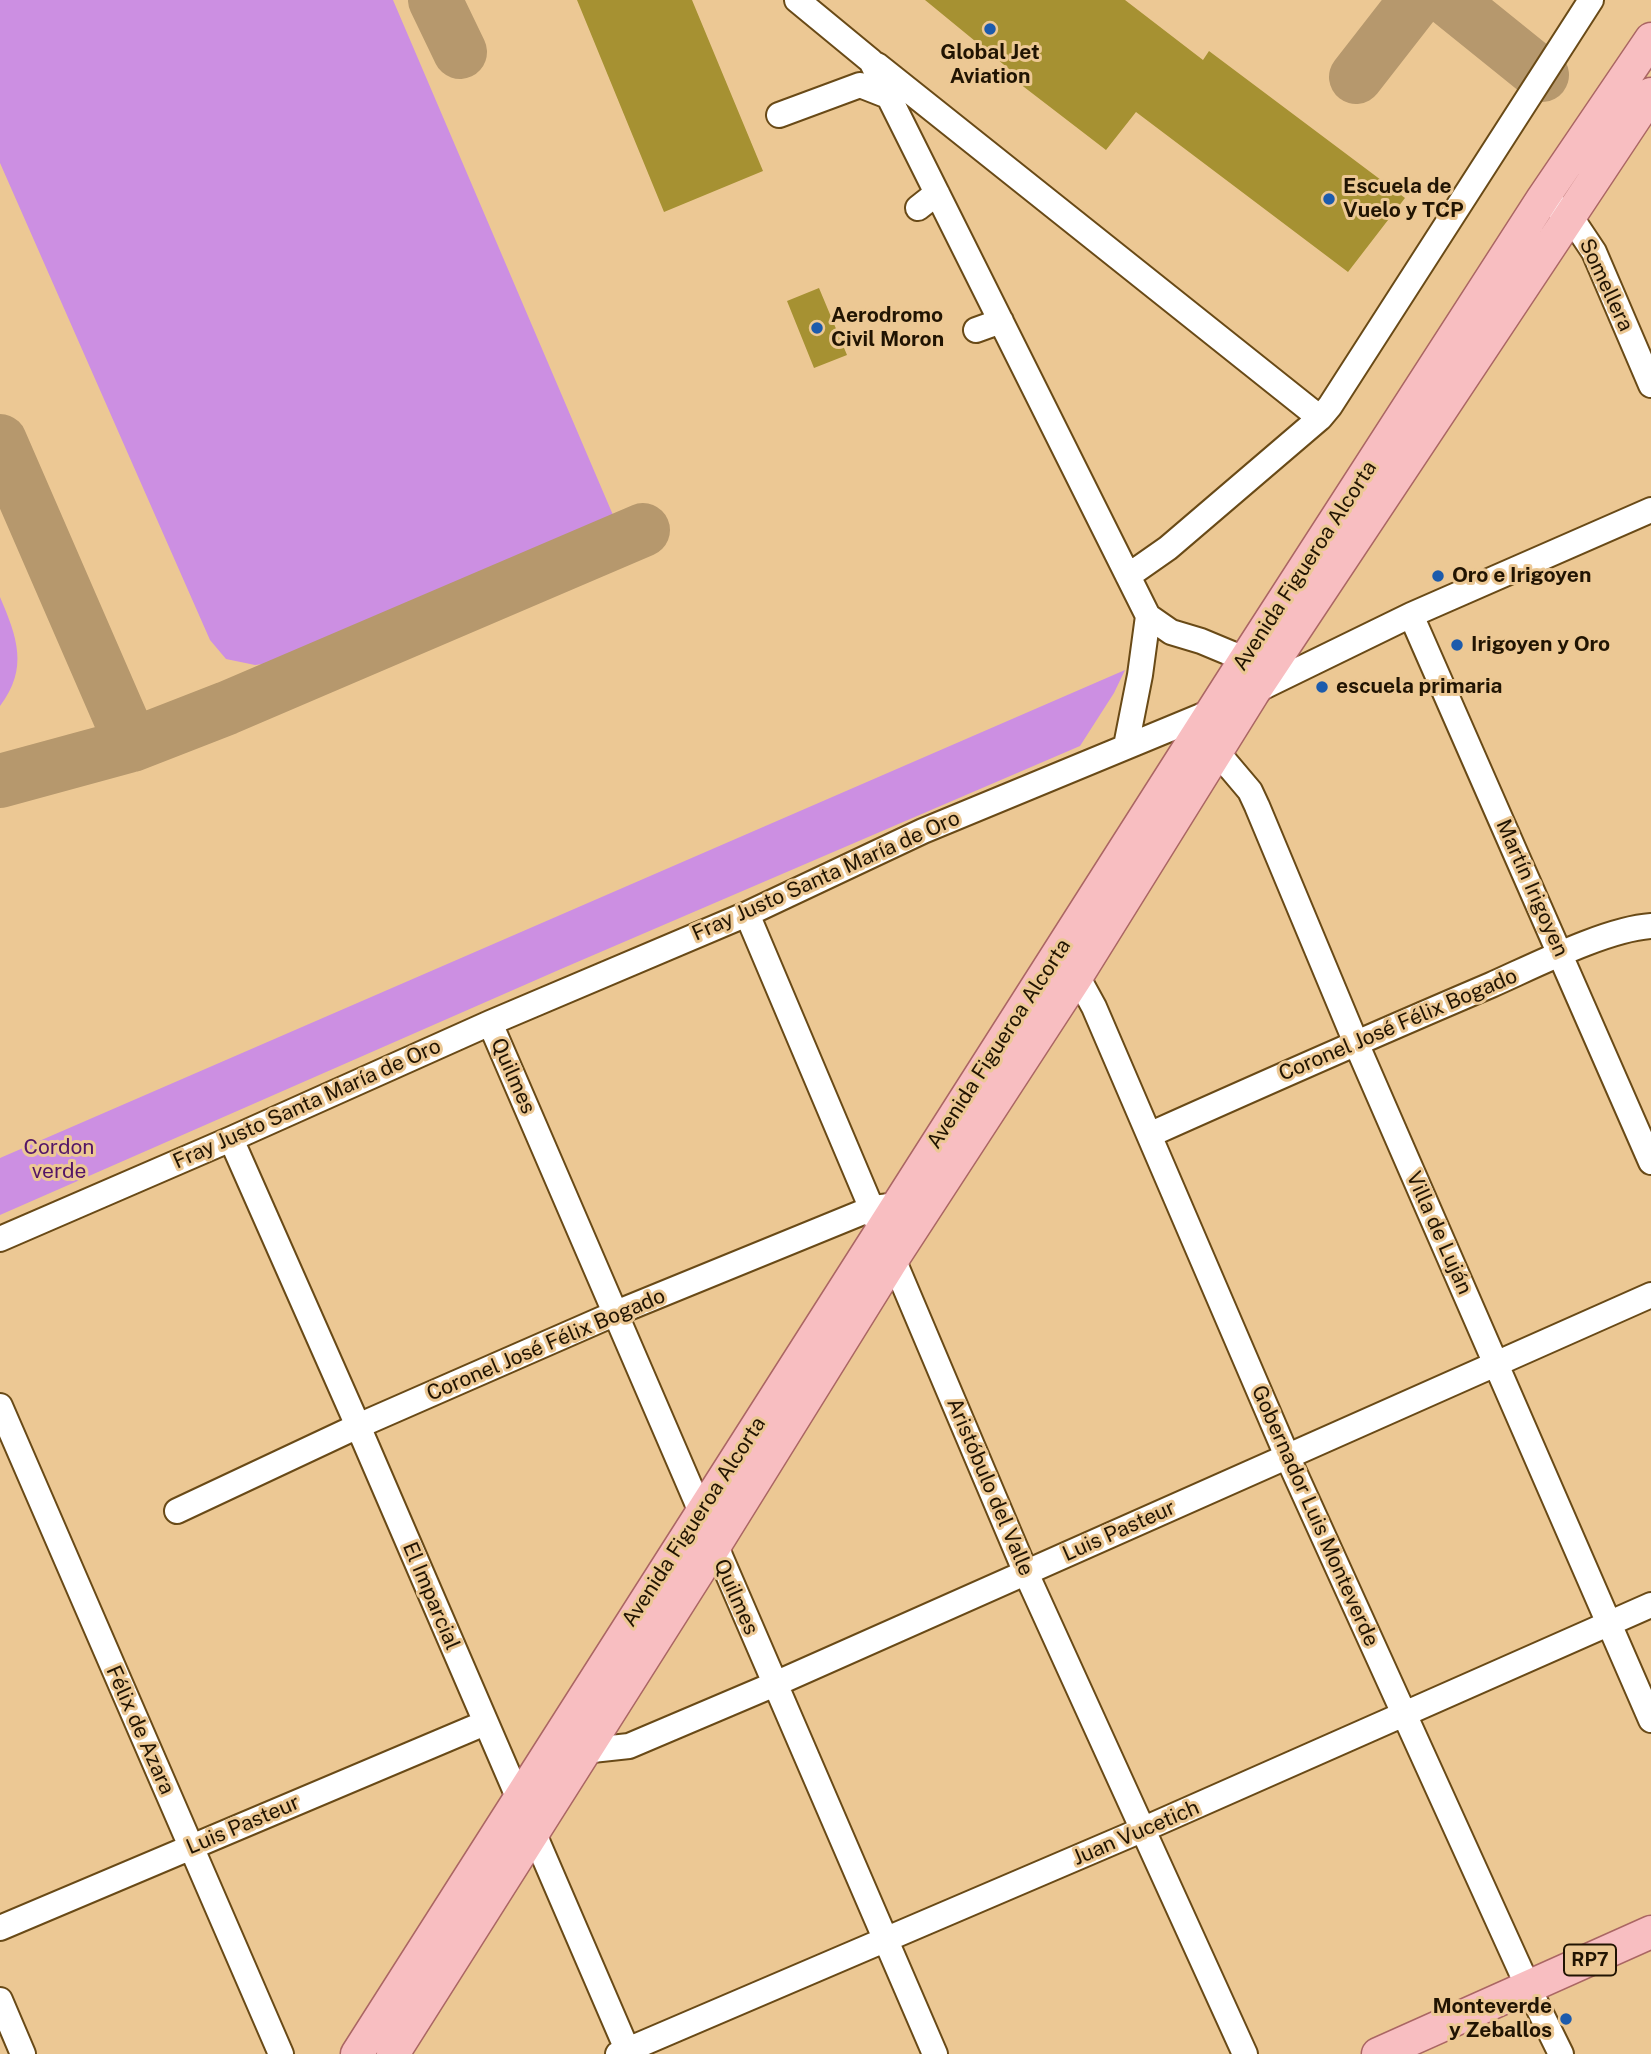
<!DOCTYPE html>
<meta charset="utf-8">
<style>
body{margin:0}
canvas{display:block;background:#ecc894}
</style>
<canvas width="1651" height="2054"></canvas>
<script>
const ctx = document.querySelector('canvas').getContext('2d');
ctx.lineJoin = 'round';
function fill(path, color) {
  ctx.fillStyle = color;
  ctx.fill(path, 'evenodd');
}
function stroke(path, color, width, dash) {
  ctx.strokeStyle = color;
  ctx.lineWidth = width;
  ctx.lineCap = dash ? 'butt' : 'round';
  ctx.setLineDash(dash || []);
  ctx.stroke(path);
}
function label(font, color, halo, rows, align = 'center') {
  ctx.font = font + ' "Public Sans",sans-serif';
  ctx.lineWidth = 6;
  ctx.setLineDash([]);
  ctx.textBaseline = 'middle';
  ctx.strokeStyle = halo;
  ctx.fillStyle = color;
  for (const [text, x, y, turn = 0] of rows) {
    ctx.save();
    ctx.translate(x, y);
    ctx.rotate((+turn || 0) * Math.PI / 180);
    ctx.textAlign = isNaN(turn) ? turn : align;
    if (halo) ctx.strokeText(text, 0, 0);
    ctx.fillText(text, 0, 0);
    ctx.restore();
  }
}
fill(new Path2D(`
 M 0,0 L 393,0 L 613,515 L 289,661 L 255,665 L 226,659 L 210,640 L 0,163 Z
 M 0,597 C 17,637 29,668 0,706 Z
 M 1125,670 L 1114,693 L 1080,746 L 561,969 L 0,1215 L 0,1158 Z`), '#cc8fe2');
stroke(new Path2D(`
 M 435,0 L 460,52
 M 1449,0 L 1542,75
 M 1356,77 L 1416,0
 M 0,441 L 132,745
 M 0,781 L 132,745 L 227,708 L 643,530`), '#b6986d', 54);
fill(new Path2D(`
 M 577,0 L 692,0 L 763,171 L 664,212 Z
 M 925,0 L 1125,0 L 1203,60 L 1209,51 L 1405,198 L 1348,272 L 1136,112 L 1106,150 L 1011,77 L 1014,73 Z
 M 819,288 L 847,355 L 814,368 L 787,301 Z`), '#a69132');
const minor = new Path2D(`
 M 797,0 L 871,61 L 1148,616 L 1171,632 L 1201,641 L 1261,666
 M 877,65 L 1320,418
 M 779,115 L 860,85 L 888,96
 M 1556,207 L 1570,216 L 1594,252 L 1651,385
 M 918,208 L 937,193
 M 976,330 L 1001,321
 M 1128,576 L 1168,548 L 1320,418 L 1330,406 L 1591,0
 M 1411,615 L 1651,1162
 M 1251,693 L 1411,615 L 1651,510
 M 1126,746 L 1140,675 L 1148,616
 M 1217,752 L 1250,791 L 1257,806 L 1356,1043 L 1651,1720
 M 747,914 L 1026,1573 L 1245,2054
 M 1077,976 L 1094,1007 L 1287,1456 L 1529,1989 L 1561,2054
 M 490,1023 L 935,2054
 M 1149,1135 C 1263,1084 1376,1034 1491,985 C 1534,966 1606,929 1651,926
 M 231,1139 L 358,1426 L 629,2054
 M 0,1239 L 231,1139 L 490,1023 L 747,914 L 923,831 L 1218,709
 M 0,1406 L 281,2054
 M 177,1511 L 358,1426 L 616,1313 L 873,1208 L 890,1206
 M 583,1751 L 629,1746 L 775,1684 L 1651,1295
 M 0,1928 L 485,1723
 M 0,2000 L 23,2054
 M 618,2054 L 1144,1829 L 1651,1605`);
const major = new Path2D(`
 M 357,2054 L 1245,660 L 1543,198 L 1651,39
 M 393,2054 L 714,1547 L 894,1257 L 1077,976 L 1253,693 L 1651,94
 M 1378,2054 L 1651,1932`);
stroke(minor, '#694a17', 28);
stroke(major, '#aa6663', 35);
stroke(minor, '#fff', 24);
stroke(major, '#f8bec1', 32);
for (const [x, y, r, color] of [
 [990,29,7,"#1c5bac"],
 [1329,199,7,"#1c5bac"],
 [817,328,7,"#1c5bac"],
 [1438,576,7,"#1c5bac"],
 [1457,645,7,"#1c5bac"],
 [1322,687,7,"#1c5bac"],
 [1566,2019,7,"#1c5bac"]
]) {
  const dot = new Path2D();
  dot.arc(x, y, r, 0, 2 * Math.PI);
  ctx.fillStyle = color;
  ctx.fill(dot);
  stroke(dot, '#ecc894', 2.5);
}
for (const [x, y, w] of [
 [1590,1960,52]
]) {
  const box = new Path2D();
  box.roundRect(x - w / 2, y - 15.5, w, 31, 5);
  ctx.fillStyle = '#ecc894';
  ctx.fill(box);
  stroke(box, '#211402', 2);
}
label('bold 19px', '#211402', null, [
 ["RP7",1590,1960]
]);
label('bold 21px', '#211402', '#ecc894', [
 ["Global Jet",990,53,"center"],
 ["Aviation",990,77,"center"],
 ["Escuela de",1343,187],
 ["Vuelo y TCP",1343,211],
 ["Aerodromo",831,316],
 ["Civil Moron",831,340],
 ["Oro e Irigoyen",1452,576],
 ["Irigoyen y Oro",1471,645],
 ["escuela primaria",1336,687],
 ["Monteverde",1552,2007,"right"],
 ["y Zeballos",1552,2031,"right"]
], 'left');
label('21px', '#211402', '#ecc894', [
 ["Somellera",1606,285,65],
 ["Avenida Figueroa Alcorta",1305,566,-57],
 ["Fray Justo Santa María de Oro",826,876,-24],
 ["Martín Irigoyen",1532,888,66],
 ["Coronel José Félix Bogado",1398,1025,-23],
 ["Avenida Figueroa Alcorta",999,1044,-57],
 ["Quilmes",513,1076,66],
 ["Fray Justo Santa María de Oro",307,1104,-24],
 ["Villa de Luján",1439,1233,66],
 ["Coronel José Félix Bogado",546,1345,-23],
 ["Aristóbulo del Valle",990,1487,67],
 ["Gobernador Luis Monteverde",1315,1516,66],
 ["Avenida Figueroa Alcorta",694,1522,-57],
 ["Luis Pasteur",1119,1531,-24],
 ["El Imparcial",431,1596,67],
 ["Quilmes",736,1597,66],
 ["Félix de Azara",140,1730,66],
 ["Luis Pasteur",243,1825,-23],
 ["Juan Vucetich",1136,1833,-23]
]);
label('21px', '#531566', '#ecc894', [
 ["Cordon",59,1148],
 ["verde",59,1172]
]);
</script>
